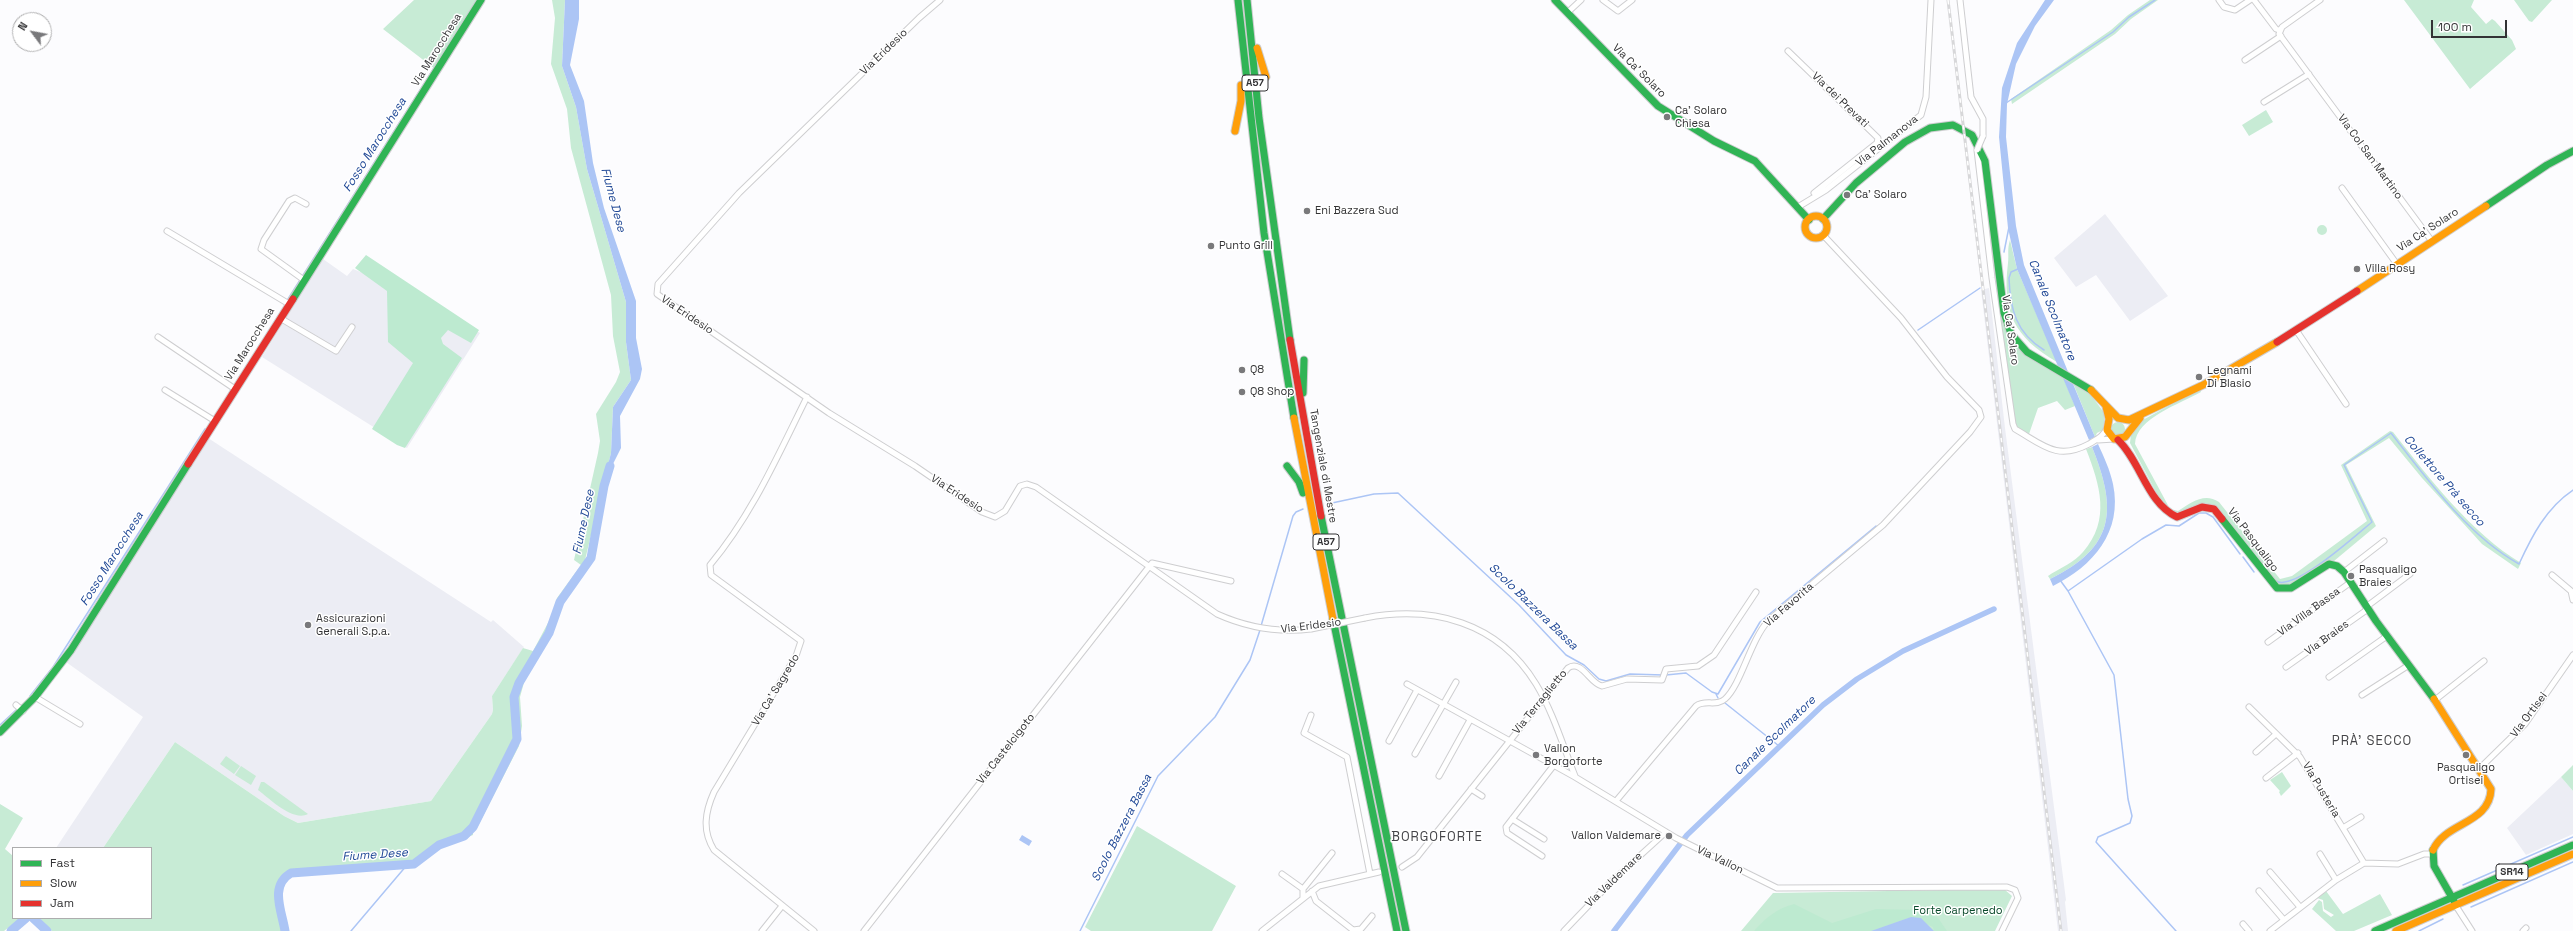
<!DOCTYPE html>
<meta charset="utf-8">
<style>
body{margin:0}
#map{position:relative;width:2573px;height:931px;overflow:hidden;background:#fcfcfe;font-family:"Space Grotesk",sans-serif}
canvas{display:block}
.legend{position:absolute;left:12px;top:847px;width:140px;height:72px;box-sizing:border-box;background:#fff;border:1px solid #adadae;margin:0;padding:5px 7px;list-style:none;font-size:12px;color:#333335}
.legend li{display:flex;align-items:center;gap:8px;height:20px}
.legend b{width:20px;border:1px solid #adadae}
.north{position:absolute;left:12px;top:12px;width:40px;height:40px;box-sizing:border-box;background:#fff;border:1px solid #adadae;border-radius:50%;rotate:302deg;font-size:11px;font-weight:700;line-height:16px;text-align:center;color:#333335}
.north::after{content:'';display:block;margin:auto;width:14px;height:18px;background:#79797b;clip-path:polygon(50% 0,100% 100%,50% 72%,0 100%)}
.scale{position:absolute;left:2431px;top:20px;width:76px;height:18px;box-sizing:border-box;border:2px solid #333335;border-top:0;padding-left:5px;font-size:12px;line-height:14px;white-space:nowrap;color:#333335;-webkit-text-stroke:3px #fff;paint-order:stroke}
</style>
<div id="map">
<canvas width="2573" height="931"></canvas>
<ul class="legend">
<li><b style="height:5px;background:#30b455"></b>Fast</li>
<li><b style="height:5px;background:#ff9f0a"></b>Slow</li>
<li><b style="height:5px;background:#e5322d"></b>Jam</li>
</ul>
<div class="north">N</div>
<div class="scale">100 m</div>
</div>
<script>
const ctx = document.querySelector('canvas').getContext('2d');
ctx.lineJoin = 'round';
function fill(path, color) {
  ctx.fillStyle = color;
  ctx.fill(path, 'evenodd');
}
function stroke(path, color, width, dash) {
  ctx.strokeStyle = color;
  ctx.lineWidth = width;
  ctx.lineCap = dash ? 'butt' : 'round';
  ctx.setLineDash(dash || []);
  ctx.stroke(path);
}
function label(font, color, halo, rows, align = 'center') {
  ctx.font = font + ' "Space Grotesk",sans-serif';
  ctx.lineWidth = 3;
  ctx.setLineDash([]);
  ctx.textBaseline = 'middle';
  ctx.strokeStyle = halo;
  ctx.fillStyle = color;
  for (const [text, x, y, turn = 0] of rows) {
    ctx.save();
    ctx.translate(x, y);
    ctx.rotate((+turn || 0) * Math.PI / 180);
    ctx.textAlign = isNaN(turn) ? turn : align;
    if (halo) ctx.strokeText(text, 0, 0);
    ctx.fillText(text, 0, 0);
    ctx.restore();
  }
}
fill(new Path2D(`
 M 2105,214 L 2168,296 L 2130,321 L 2096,275 L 2076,287 L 2054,258 Z
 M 323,259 L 347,276 L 353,269 L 363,273 L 369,265 L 480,333 L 407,448 L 262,357 Z
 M 1989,288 L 2005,428 L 2066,900 L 2065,902 L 2068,931 L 2058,931 L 1981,290 Z
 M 208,438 L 491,622 L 493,620 L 524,647 L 492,696 L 493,710 L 492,714 L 431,801 L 298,823 L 284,816 L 175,742 L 103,848 L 56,848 L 143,717 L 66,662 Z
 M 2561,777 L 2573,791 L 2573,834 L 2526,855 L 2507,828 Z`), '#ecedf4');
fill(new Path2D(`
 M 414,0 L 478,0 L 435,69 L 383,29 Z
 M 552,0 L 565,0 L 562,66 L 576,107 L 587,169 L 626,302 L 626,342 L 631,380 L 613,407 L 611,453 L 585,560 L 560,595 L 552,614 L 557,598 L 581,565 L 574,560 L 598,453 L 600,441 L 596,414 L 616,382 L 620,372 L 613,336 L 611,295 L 571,148 L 567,109 L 551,64 L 555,18 Z
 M 2150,0 L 2158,0 L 2131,19 L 2115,34 L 2012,104 L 2011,99 L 2111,30 L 2128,15 Z
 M 2404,0 L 2474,0 L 2471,7 L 2486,24 L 2492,19 L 2495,21 L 2512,40 L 2516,49 L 2470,89 Z
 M 2514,0 L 2552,0 L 2532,22 L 2529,21 Z
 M 2266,110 L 2273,122 L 2249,136 L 2242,125 Z
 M2317 230a5 5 0 1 1 10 0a5 5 0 1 1-10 0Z
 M 2010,240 L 2017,269 L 2057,362 C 2014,337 2002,312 2008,263 C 2009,254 2007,249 2010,240 Z
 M 1999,311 L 2006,331 L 2014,344 L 2035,361 L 2063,377 L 2075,406 L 2065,410 L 2057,401 L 2038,408 L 2029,434 L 2017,427 L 2014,417 Z
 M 2073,383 L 2091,395 L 2105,414 L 2103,430 L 2097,433 L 2095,437 Z
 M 2200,389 L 2201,392 C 2180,404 2136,418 2135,444 L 2170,509 L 2178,511 C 2191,503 2204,492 2219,502 L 2280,579 L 2292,576 L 2367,521 L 2341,465 L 2390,431 L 2393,432 C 2429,478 2471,533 2521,563 L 2518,569 L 2482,544 L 2422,478 L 2389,438 L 2346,465 L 2376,526 L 2334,561 L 2327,561 C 2311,572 2289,594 2272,580 L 2215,506 L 2205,503 L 2183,513 L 2176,513 L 2164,507 L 2130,443 L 2131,434 L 2139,422 Z
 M2111 429a7 7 0 1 1 14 0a7 7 0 1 1-14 0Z
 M 2092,447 C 2117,509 2116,547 2050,579 L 2048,576 C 2058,569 2075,562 2083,552 C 2111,520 2100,485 2086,449 Z
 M 549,621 L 541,653 L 525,679 L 520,697 L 522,726 L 519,746 L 477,828 L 473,827 L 473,835 L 437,849 L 413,867 L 296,874 C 274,883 284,913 287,931 L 52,931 L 39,918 L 151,918 L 151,848 L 103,848 L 175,742 L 284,816 L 298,823 L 431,801 L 492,714 L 493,710 L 492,696 L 523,648 L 533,651 Z
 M 226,756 L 240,766 L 234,774 L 220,764 Z
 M 2573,765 L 2573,791 L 2561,777 Z
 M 241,766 L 256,776 L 251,785 L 235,775 Z
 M 2282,772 L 2291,786 L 2281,796 L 2279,792 L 2280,791 L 2270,780 Z
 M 261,782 L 264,782 L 308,814 C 293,822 270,799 258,790 Z
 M 0,804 L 23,818 L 5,849 L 13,856 L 13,918 L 21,918 L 4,931 L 0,931 Z
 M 1137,826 L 1236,886 L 1212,931 L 1091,931 L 1085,927 Z
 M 2004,889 L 2012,896 L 1995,931 L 1741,931 L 1773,893 Z
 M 2326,891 L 2343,914 L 2380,894 L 2392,915 L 2354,931 L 2336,931 L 2312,909 L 2319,900 L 2322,902 L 2323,911 L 2331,917 L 2334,915 L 2324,909 L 2323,900 L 2317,898 Z`), '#c7ebd5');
fill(new Path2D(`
 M 366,255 L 479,330 L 471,343 L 448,330 L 441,338 L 443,344 L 462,358 L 405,448 L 397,445 L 372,429 L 413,363 L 388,342 L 387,291 L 355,268 Z
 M 1794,904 L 1832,923 L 1876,909 L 1921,910 L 1938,918 L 1947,931 L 1934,931 L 1933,927 L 1911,917 L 1871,931 L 1754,931 C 1767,917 1776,909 1794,904 Z`), '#bdead0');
fill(new Path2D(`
 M 565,0 L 579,0 L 579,19 L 570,65 L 584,101 L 593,163 L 604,208 L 636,301 L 636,338 L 642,369 L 640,379 L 620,416 L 621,448 L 603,484 L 611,453 L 613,407 L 631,380 L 626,342 L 626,302 L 587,169 L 576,107 L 562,66 Z
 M 2045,0 L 2054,0 L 2035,26 L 2016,64 L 2007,104 L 2006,137 L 2016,226 L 2024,265 L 2095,437 L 2089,440 L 2017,269 L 2008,228 L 1999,137 L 2002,88 L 2017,43 Z
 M 2098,444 C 2104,457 2110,470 2113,484 C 2123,532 2093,566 2053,586 L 2050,579 C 2116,547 2117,509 2092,447 Z
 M 1022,835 L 1032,841 L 1029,846 L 1019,840 Z
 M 1911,917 L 1921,918 L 1934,931 L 1871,931 Z`), '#acc5f5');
stroke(new Path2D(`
 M 2006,103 L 2113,32 L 2129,17 L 2155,0
 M 2004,252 L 2009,227
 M 2018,269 L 2011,272 L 2009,278 C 2010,309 2016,333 2044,350
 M 288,299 L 477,0
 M 1918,330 L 1980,288
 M 1332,503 L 1374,494 L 1398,493 L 1519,605 L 1566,655 L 1584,665 L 1599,679 L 1606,681 L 1630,674 L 1663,675
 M 2243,557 L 2254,572
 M 2060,580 L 2068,591 L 2142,539 L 2166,525 L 2179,526 L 2199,513 L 2206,513 L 2213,517 L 2240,554
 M 2276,581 C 2294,592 2356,535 2372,522 L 2344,465 L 2391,433 C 2427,479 2468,536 2519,564 C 2532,536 2546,508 2573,490
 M 2068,591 L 2114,675 L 2128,799 L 2132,816 L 2130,823 L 2098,837 L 2096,842 L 2176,931
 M 1261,626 L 1293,516 L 1296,512 L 1303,509
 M 1666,675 L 1686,673 L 1712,692 L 1718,694 L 1760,622 L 1876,526
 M 1716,694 L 1718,698
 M 30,696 L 53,667 L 205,429
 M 1725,703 L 1779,746
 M 0,725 L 16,710
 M 2463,885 L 2573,837
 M 2471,907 L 2573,862
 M 351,931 L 407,865
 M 1080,931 L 1158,776 L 1215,717 L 1250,660 L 1260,630
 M 2419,931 L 2443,919`), '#acc5f5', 1.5);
stroke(new Path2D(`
 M 1614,931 L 1687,835 L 1823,705 L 1857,679 L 1903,651 L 1994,609`), '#acc5f5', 5.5);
stroke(new Path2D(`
 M 33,918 L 47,931
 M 11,931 L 26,918
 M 285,931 C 282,911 269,886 291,873 L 414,864 L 439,845 L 464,836 L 473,827 L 517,739 L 514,697 L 519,683 L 549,633 L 560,602 L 591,558 L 604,486 L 610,466`), '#acc5f5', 9);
const street = new Path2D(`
 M 940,0 L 919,18 L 739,193 L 658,284 L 657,294 L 829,413 L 915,466 L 982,512 L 995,517 L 1005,511 L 1020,486 L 1027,484 L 1036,487 L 1217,614 C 1248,628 1277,633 1311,629
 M 1603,0 L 1618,11 L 1632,0
 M 1960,0 L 1971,97 L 1983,119 L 1983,136
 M 2219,0 L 2224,7 L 2235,10 L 2250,0
 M 2254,0 L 2276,29 L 2279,30
 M 2320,0 L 2282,27 L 2279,34 L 2431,240
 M 1567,13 L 1581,0
 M 1788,51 L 1878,138 L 1877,143 L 1814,193
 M 2245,60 L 2281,36
 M 2264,102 L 2309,74
 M 1977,150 L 1992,278 L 2013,424 L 2015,429 C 2043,445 2057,461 2089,444 C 2097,439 2103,437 2107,428
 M 2342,188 L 2396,263
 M 1798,207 L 1826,190 L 1921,115 L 1926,97 L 1931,0
 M 167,231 L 289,304
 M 304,280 L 261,249 L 264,240 L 289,201 L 295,198 L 306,204
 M 280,318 L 336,351 L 352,327
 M 2296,330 L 2346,404
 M 158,337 L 235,389
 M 165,390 L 215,421
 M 807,397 C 778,455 752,515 710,565 L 711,575 L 801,641 L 796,656 L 714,792 C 705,812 702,831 714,850 L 814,931
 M 2098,440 L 2114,439
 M 2344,572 L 2384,541
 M 2552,575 L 2571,591 L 2573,600
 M 2366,607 L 2410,574
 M 1365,618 C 1433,605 1498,622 1536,684 C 1553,712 1563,746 1575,776
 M 2268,642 L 2351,582
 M 2286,667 L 2368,609
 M 2329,677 L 2387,636
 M 1407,684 L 1575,777 L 1676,838 L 1777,888 L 2007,887 L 2015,890 L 2018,898 L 2002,931
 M 2362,695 L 2409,665
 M 35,697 L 80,724
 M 2435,700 L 2484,661
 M 16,705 L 23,711
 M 2249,707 L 2300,757 L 2364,863
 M 1311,715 L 1304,733 L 1347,757 L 1370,874
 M 1389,741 L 1417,690
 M 2256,752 L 2276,734
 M 1415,754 L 1456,682
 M 2479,769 L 2525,724 L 2573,655
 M 1439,776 L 1470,720
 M 2266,778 L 2298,753
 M 1471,789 L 1482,796
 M 1616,801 L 1696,706 C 1705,699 1716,707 1725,699 C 1741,685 1750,641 1768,621 L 1883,525 L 1970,432 L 1981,417 L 1979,410 L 1947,377 L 1901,318 L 1824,236
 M 1512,819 L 1544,839
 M 2343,828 L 2361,817
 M 2320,854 L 2336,880
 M 1542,856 L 1507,833 L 1506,827 L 1554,765
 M 1402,867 L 1417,857 L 1568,668 C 1582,659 1590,684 1602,686 L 1627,679 L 1662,680 L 1666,669 L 1698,666 L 1714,655 L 1756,592
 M 2270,872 L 2300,907
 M 1282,874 L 1303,889
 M 1312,891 L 1316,901 L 1353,930 L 1361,929 L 1372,916
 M 2259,891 L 2284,920
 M 1303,898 L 1303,889 L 1332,853
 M 2456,906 L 2472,931
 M 2243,924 L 2249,931
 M 762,931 L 782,906
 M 864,931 L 1152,563 L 1231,581
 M 1262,931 L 1319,886 L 1379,872
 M 1564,931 L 1612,881 L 1666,832
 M 2270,931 L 2336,880 L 2364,863 L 2398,864 L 2424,854 L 2432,854
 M 2523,931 L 2526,928`);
const fast = new Path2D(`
 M 1238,0 L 1264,233 L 1294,418
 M 1247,0 L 1259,118 L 1290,340
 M 1555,0 L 1658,106 L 1714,141 L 1755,161 L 1809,220
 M 2486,206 L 2547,165 L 2573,151
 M 1823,219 L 1856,183 L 1905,142 L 1930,128 L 1953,125 L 1972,135 L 1985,161 L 2004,313 L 2011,334 L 2027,352 L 2091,390
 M 293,299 L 481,0
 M 1303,393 L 1304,360
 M 1287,466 L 1299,482 L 1303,493
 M 1321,516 L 1406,931
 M 2222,519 L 2277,588 L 2291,588 L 2329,564 L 2337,566 L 2344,572 L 2376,621 L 2434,699
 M 1333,619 L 1397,931
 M 0,732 L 35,697 L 71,650 L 188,464
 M 2433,850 L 2434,866 L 2454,901
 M 2375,931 L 2573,845`);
const slow = new Path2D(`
 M 1257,48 L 1266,77
 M 1235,131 L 1241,101 L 1241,85
 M1805 227a11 11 0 1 1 22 0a11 11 0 1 1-22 0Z
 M 2357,291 L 2486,206
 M 2091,390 L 2118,418 L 2129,420 L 2203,385 L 2277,342
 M 2106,407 L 2109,419 L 2107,430 L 2114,439 L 2125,437 L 2140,418
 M 1294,418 L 1333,619
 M 2433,850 C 2445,822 2490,824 2491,789 L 2434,699
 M 2396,931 L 2573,854`);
const jam = new Path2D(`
 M 1290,340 L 1321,516
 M 2277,342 L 2357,291
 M 2118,440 C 2141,462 2147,503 2177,517 L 2202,507 L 2214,509 L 2222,519
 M 188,464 L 293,299`);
stroke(street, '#ceced0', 7);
stroke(fast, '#ceced0', 9);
stroke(slow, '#ceced0', 9);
stroke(jam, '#ceced0', 9);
stroke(street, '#fff', 5);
stroke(fast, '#30b455', 7);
stroke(slow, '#ff9f0a', 7);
stroke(jam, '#e5322d', 7);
const rail = new Path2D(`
 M 1948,0 L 2061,931`);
stroke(rail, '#d7d7d9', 3);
stroke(rail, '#fff', 1.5, [4.5]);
const streetBridge = new Path2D(`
 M 1977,150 L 1983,136
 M 1311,629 L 1365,618`);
stroke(streetBridge, '#ceced0', 7, []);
stroke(streetBridge, '#fff', 5);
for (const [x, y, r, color] of [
 [1667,117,4,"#79797b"],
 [1847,195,4,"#79797b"],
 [1307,211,4,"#79797b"],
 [1211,246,4,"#79797b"],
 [2357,269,4,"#79797b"],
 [1242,370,4,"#79797b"],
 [2199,377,4,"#79797b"],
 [1242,392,4,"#79797b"],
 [2351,576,4,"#79797b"],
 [308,625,4,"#79797b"],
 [1536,755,4,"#79797b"],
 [2466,755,4,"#79797b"],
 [1669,836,4,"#79797b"]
]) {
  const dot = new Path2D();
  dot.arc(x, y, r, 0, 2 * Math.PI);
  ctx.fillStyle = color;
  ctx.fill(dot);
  stroke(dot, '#fff', 1.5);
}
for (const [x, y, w] of [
 [1255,83,26],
 [1326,542,26],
 [2512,872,32]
]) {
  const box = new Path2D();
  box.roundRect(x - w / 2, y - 8, w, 16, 3);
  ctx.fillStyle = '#fff';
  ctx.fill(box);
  stroke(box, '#333335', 1);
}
label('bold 10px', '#333335', null, [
 ["A57",1255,83],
 ["A57",1326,542],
 ["SR14",2512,872]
]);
label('11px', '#333335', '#fff', [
 ["Via Marocchesa",437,50,-58],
 ["Via Eridesio",884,52,-44],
 ["Via Ca' Solaro",1639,71,45],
 ["Via dei Prevati",1840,100,44],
 ["Via Palmanova",1887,141,-38],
 ["Via Col San Martino",2370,157,54],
 ["Via Ca' Solaro",2428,230,-33],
 ["Via Eridesio",687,315,34],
 ["Via Ca' Solaro",2010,330,82],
 ["Via Marocchesa",250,344,-58],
 ["Tangenziale di Mestre",1323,466,80],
 ["Via Eridesio",957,494,33],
 ["Via Pasqualigo",2253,540,53],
 ["Via Favorita",1789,605,-41],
 ["Via Villa Bassa",2309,612,-36],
 ["Via Eridesio",1311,626,-7],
 ["Via Braies",2327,638,-36],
 ["Via Ca' Sagredo",776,690,-59],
 ["Via Terraglietto",1540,702,-51],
 ["Via Ortisei",2529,715,-53],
 ["Via Castelcigoto",1006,749,-52],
 ["Via Pusteria",2321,790,59],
 ["Via Vallon",1720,860,26],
 ["Via Valdemare",1614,880,-44]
]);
label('11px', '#333335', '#fff', [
 ["Ca' Solaro",1675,111],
 ["Chiesa",1675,124],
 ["Ca' Solaro",1855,195],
 ["Eni Bazzera Sud",1315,211],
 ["Punto Grill",1219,246],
 ["Villa Rosy",2365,269],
 ["Q8",1250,370],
 ["Legnami",2207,371],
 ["Di Blasio",2207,384],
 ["Q8 Shop",1250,392],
 ["Pasqualigo",2359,570],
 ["Braies",2359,583],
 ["Assicurazioni",316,619],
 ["Generali S.p.a.",316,632],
 ["Vallon",1544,749],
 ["Borgoforte",1544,762],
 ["Pasqualigo",2466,768,"center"],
 ["Ortisei",2466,781,"center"],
 ["Vallon Valdemare",1661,836,"right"]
], 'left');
label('11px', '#0b4b2c', '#fff', [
 ["Forte Carpenedo",1958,911]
]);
label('italic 12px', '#204896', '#fff', [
 ["Fosso Marocchesa",375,145,-58],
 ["Fiume Dese",613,200,75],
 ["Canale Scolmatore",2052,310,68],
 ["Collettore Prà secco",2444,481,49],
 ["Fiume Dese",584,522,-78],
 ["Fosso Marocchesa",112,559,-58],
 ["Scolo Bazzera Bassa",1533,607,44],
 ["Canale Scolmatore",1775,736,-44],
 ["Scolo Bazzera Bassa",1122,828,-63],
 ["Fiume Dese",375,855,-4]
]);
ctx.letterSpacing = '1px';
label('13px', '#454549', '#fff', [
 ["PRÀ' SECCO",2372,741],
 ["BORGOFORTE",1437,837]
]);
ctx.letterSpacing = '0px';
</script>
